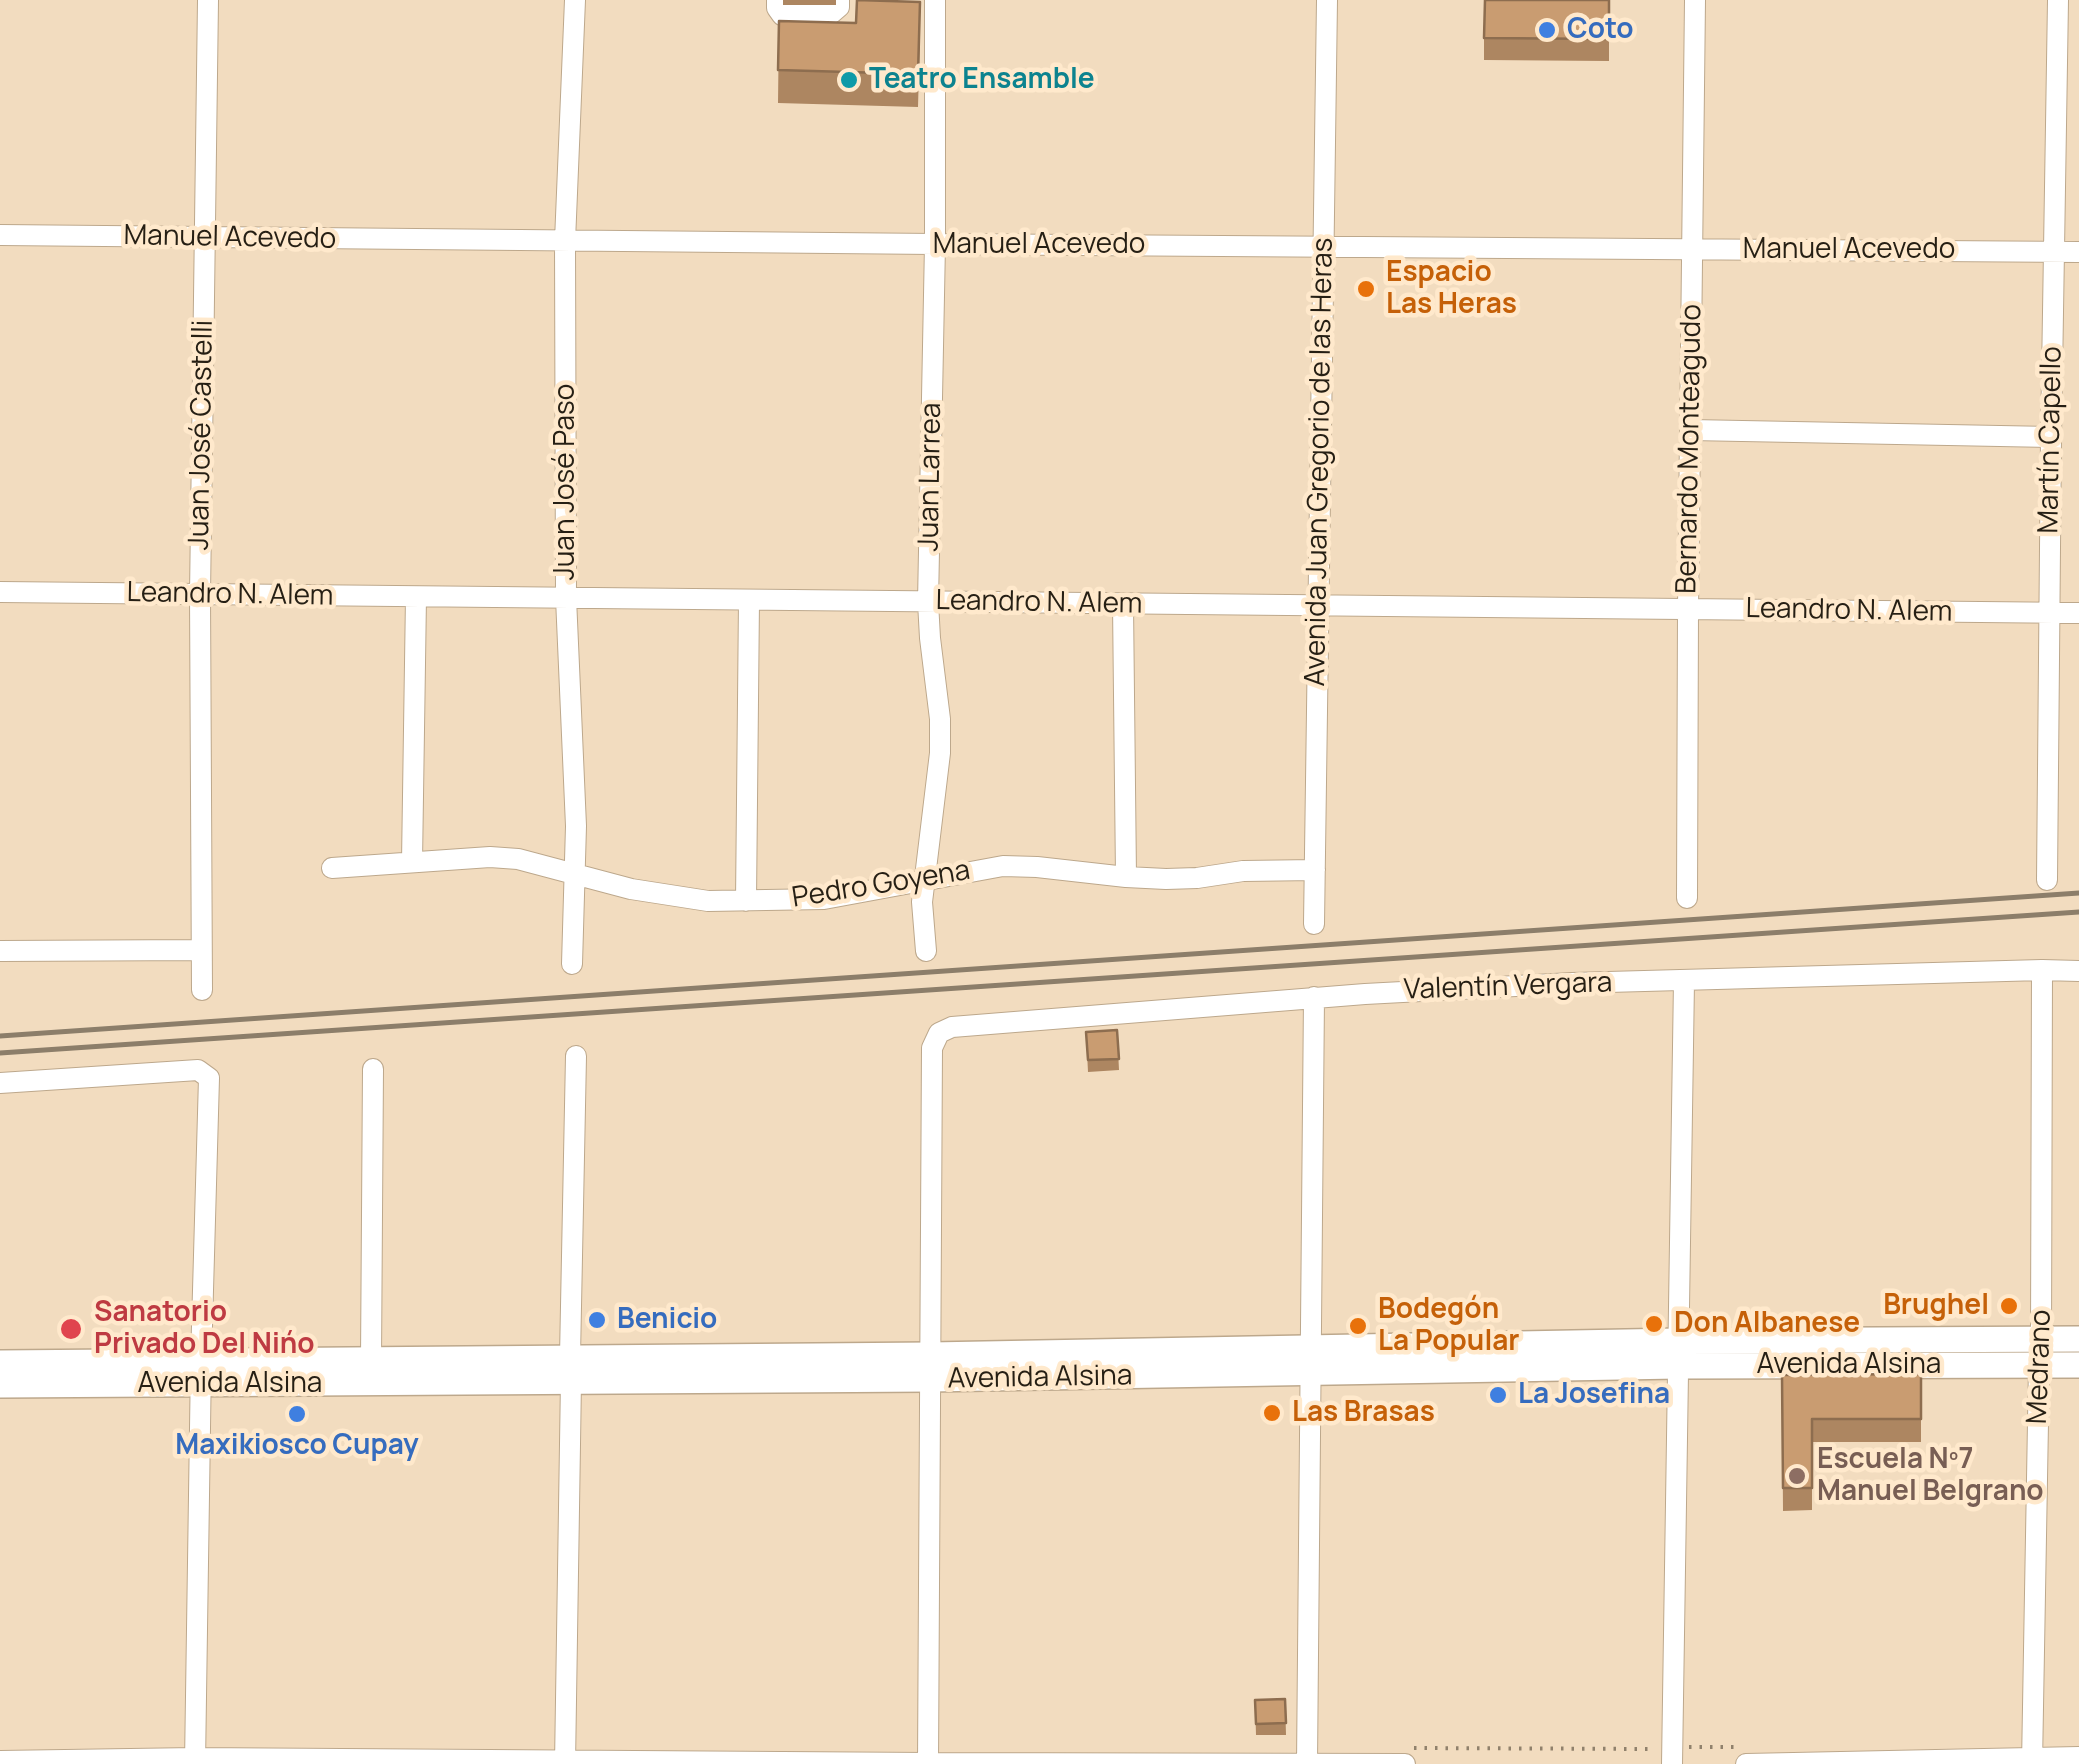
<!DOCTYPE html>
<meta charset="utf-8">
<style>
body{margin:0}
canvas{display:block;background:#f2dcbf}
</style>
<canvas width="2079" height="1764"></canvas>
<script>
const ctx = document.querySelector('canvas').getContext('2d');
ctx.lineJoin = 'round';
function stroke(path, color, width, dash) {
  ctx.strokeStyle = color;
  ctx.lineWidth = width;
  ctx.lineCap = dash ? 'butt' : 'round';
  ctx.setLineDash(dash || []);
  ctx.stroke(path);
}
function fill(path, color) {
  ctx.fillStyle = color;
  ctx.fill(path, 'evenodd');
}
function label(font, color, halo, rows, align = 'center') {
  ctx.font = font + ' Manrope,sans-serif';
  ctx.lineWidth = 9;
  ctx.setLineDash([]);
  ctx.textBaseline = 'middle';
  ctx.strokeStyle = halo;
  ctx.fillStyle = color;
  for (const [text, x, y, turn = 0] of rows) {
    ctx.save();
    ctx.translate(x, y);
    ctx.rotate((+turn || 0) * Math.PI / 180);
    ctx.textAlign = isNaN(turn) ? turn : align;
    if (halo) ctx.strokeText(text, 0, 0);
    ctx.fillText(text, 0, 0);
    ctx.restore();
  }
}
const minor = new Path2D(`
 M 777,0 L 777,8 L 782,15 L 832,13 L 839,7 L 839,0
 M 0,235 L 935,244 L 2079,252
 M 1691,430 L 2051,437
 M 0,592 L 2079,613
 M 1123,604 L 1126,877
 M 412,862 L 416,597
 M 332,868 L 490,857 L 518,859 L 631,889 L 708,901 L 824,899 L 1003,866 L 1037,867 L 1126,877 L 1166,879 L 1197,878 L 1243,871 L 1315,870
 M 2047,880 L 2051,437 L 2058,0
 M 1687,898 L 1688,609 L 1695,0
 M 746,901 L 749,600
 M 1314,924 L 1327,0
 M 0,951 L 201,950
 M 926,951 L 922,902 L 940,753 L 940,719 L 930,638 L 928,602 L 935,244 L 935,0
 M 572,964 L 576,826 L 566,598 L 565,241 L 575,0
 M 202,990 L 200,595 L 208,0
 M 0,1083 L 198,1070 L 209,1078 L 201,1361 L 195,1764
 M 371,1359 L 373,1069
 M 0,1761 L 195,1758 L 928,1763 L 1405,1764
 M 565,1764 L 571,1380 L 570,1356 L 576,1056
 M 928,1764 L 932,1048 L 939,1033 L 952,1027 L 1365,994 L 1572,983 L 2042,970 L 2079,971
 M 1307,1764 L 1314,997
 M 1672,1764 L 1684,981
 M 1746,1764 L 2079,1757
 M 2032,1764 L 2039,1365 L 2041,1339 L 2042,970`);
const major = new Path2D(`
 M 0,1363 L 931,1355 L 1679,1341 L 2079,1339
 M 0,1385 L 930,1379 L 1678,1366 L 2079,1365`);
stroke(minor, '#bda88c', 22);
stroke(major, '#bda88c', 28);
stroke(new Path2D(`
 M 1689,1747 L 1734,1747
 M 1414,1748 L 1654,1749`), '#90816c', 4, [2.5, 8]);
stroke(minor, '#fff', 20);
stroke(major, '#fff', 25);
stroke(new Path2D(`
 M 0,1036 L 2079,893
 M 0,1053 L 2079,912`), '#8c7e6a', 5);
fill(new Path2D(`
 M 783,0 L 836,0 L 836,5 L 783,5 Z
 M 1609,0 L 1609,61 L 1484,60 L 1484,38 Z
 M 779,21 L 920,35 L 918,107 L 778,103 Z
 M 1117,1030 L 1119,1070 L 1088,1072 L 1086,1032 Z
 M 1921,1374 L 1921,1442 L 1812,1442 L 1812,1510 L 1783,1511 L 1782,1375 Z
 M 1285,1699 L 1286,1735 L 1256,1735 L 1255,1700 Z`), '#ad8661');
const building = new Path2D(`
 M 857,0 L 920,2 L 918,74 L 778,70 L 779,21 L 856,23 Z
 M 1485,0 L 1609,0 L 1609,39 L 1484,38 Z
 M 1117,1030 L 1119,1059 L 1088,1060 L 1086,1032 Z
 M 1921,1374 L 1921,1419 L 1812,1419 L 1812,1488 L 1783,1488 L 1782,1375 Z
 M 1285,1699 L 1286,1723 L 1256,1724 L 1255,1700 Z`);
fill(building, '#c99c71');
stroke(building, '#8d6d4f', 2.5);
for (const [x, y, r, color] of [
 [1547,30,10,"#3f7fe0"],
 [849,80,10,"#0f9aa8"],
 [1366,289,10,"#e8710a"],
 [2009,1306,10,"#e8710a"],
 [597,1320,10,"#3f7fe0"],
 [1654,1324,10,"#e8710a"],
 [1358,1326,10,"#e8710a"],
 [71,1329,12,"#e0444e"],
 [1498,1395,10,"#3f7fe0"],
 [1272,1413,10,"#e8710a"],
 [297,1414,10,"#3f7fe0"],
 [1797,1476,10,"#8d6e63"]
]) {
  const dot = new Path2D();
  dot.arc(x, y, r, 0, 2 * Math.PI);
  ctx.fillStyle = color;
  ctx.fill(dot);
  stroke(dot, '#ffe9cc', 4);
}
label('bold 28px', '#366cbe', '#ffe9cc', [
 ["Coto",1567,30],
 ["Benicio",617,1320],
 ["La Josefina",1518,1395],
 ["Maxikiosco Cupay",297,1446,"center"]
], 'left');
label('bold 28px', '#0d838f', '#ffe9cc', [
 ["Teatro Ensamble",869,80]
], 'left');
label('28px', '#261f14', '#ffe9cc', [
 ["Manuel Acevedo",230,238,1],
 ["Manuel Acevedo",1039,245],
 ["Manuel Acevedo",1849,250],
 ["Juan José Castelli",202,435,-89],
 ["Martín Capello",2051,440,-89],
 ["Bernardo Monteagudo",1690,449,-89],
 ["Avenida Juan Gregorio de las Heras",1320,462,-89],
 ["Juan Larrea",931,477,-89],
 ["Juan José Paso",566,482,-90],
 ["Leandro N. Alem",230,595,1],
 ["Leandro N. Alem",1039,603,1],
 ["Leandro N. Alem",1849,611,1],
 ["Pedro Goyena",881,885,-9],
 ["Valentín Vergara",1508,987,-2],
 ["Avenida Alsina",1849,1365],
 ["Medrano",2040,1367,-88],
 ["Avenida Alsina",1040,1378,-1],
 ["Avenida Alsina",230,1384]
]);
label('bold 28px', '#c56008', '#ffe9cc', [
 ["Espacio",1386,273],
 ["Las Heras",1386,305],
 ["Brughel",1989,1306,"right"],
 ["Bodegón",1378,1310],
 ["La Popular",1378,1342],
 ["Don Albanese",1674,1324],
 ["Las Brasas",1292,1413]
], 'left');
label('bold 28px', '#be3a42', '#ffe9cc', [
 ["Sanatorio",94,1313],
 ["Privado Del Nińo",94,1345]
], 'left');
label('bold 28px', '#785e54', '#ffe9cc', [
 ["Escuela Nº7",1817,1460],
 ["Manuel Belgrano",1817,1492]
], 'left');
</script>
